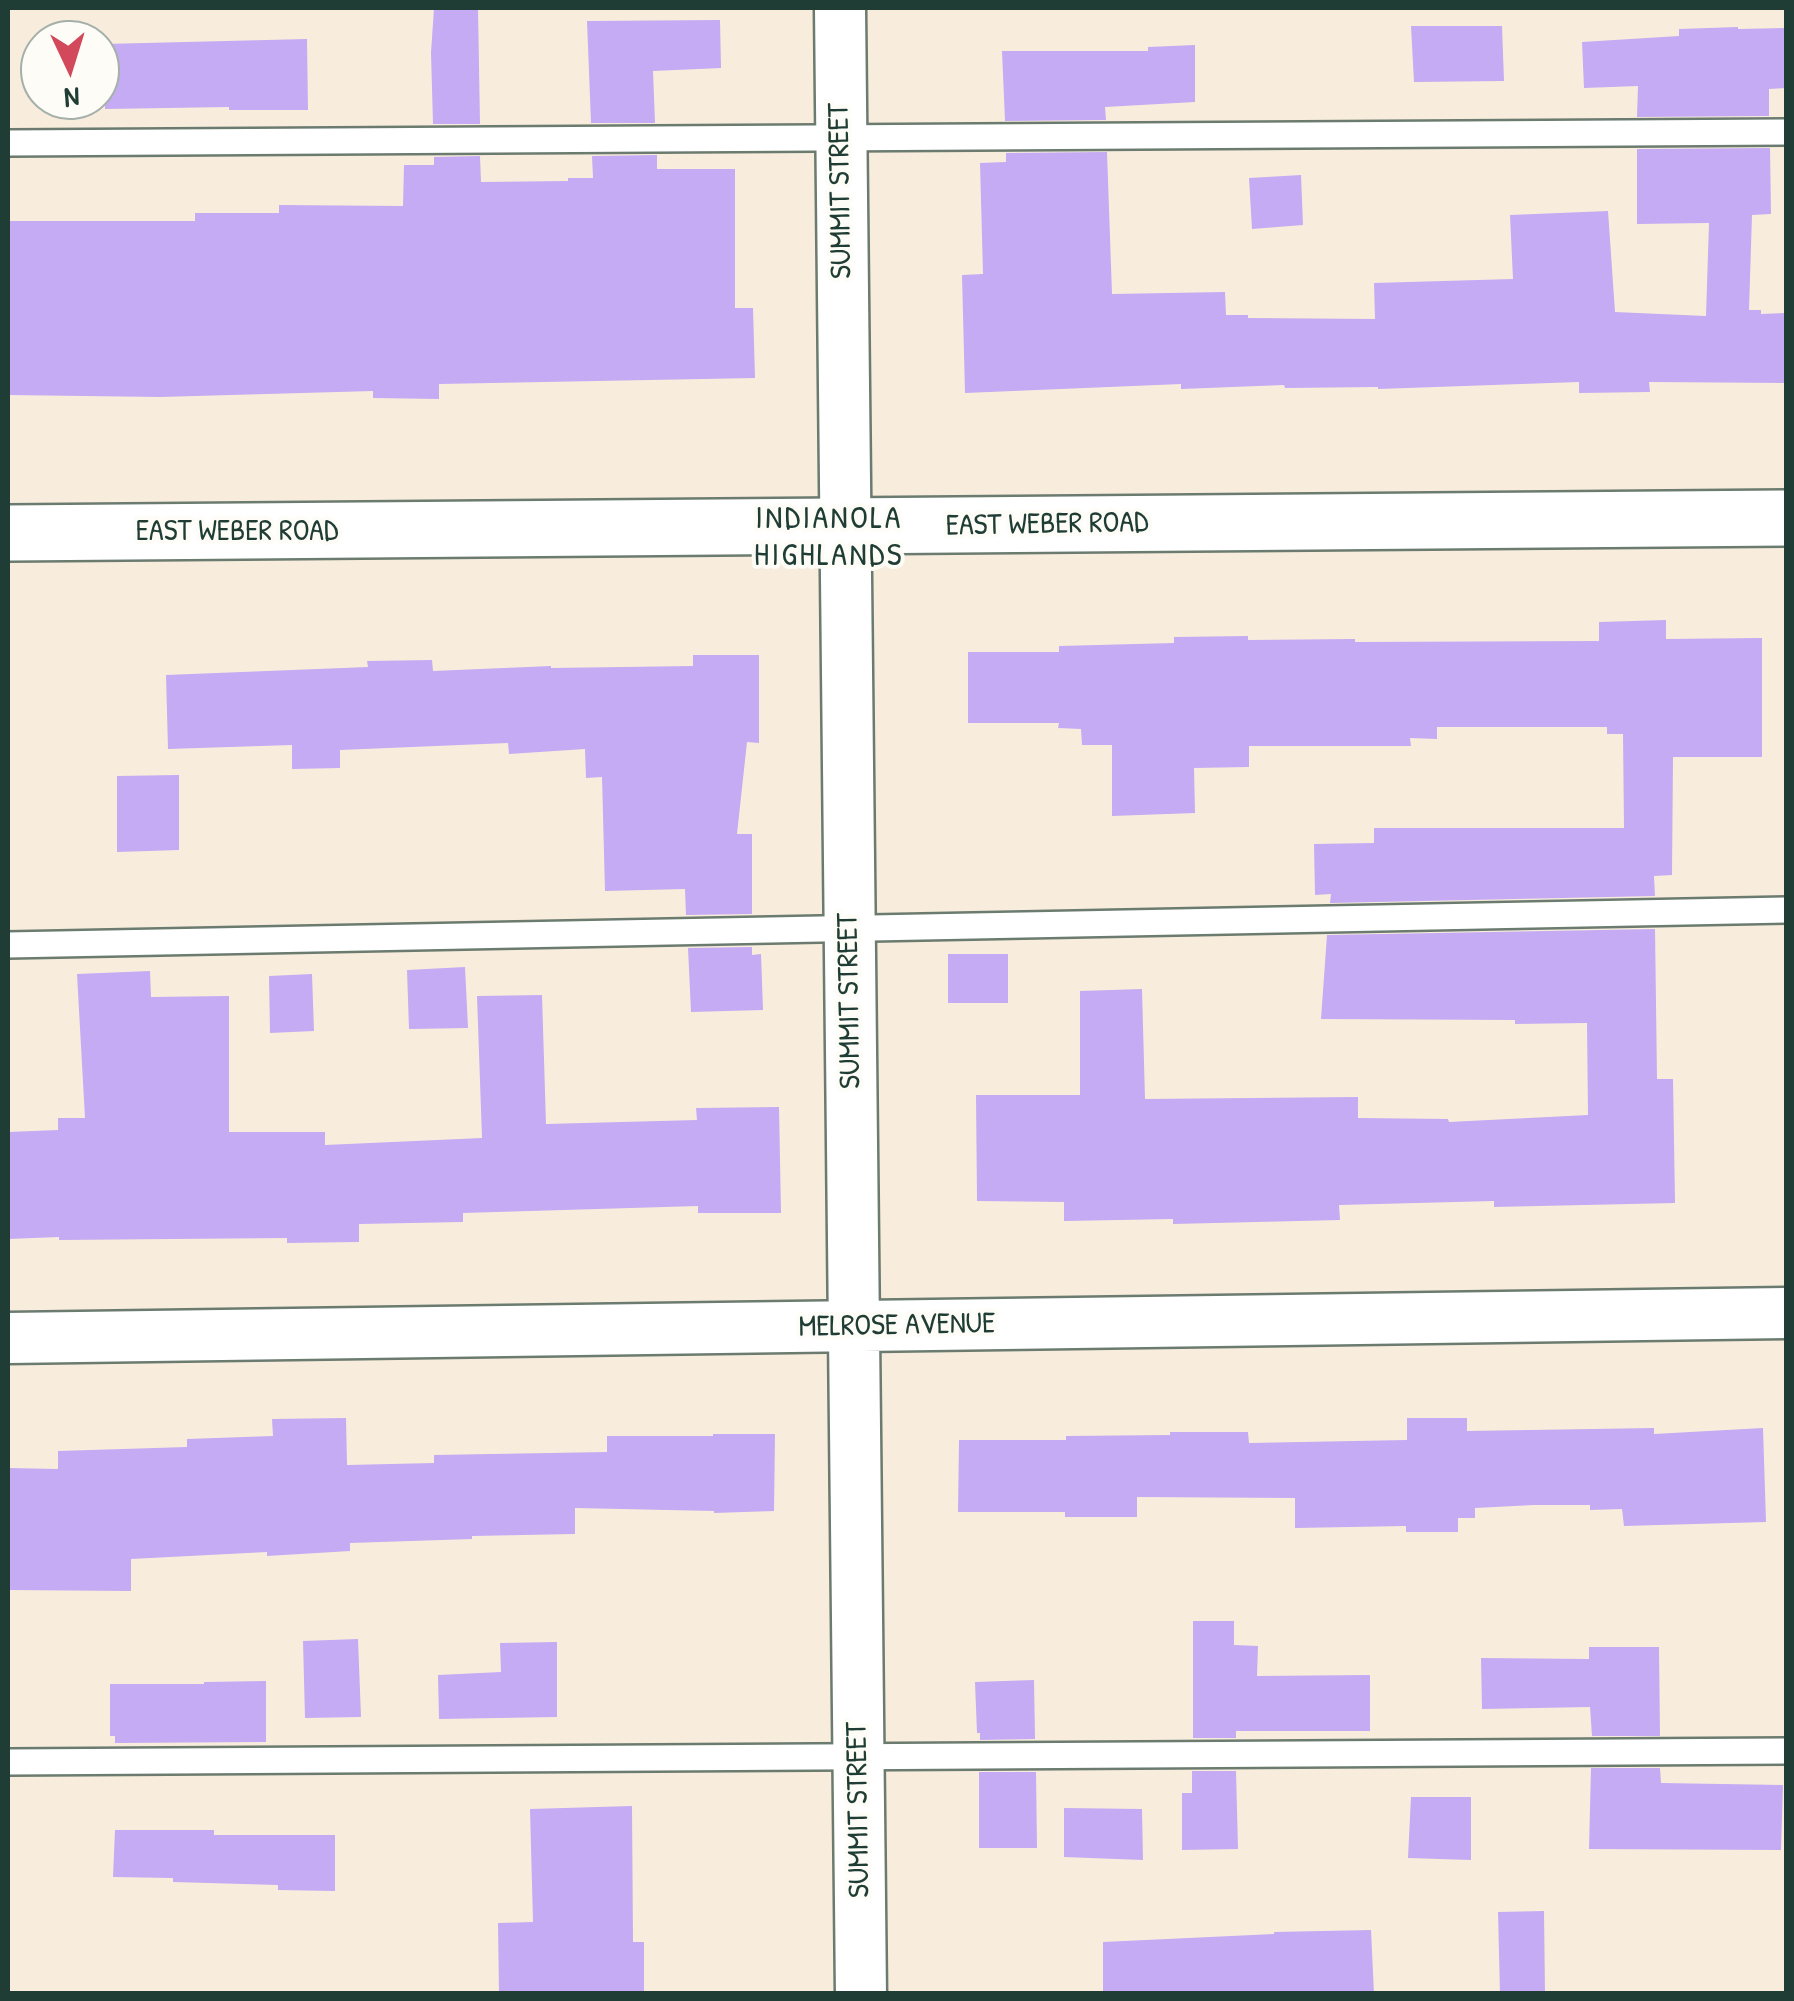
<!DOCTYPE html>
<style>
body{margin:0}
#map{position:relative;width:1794px;height:2001px;overflow:hidden;background:#f8eddc;font-family:"Patrick Hand",sans-serif}
canvas{display:block}
.frame{position:absolute;inset:0;border:10px solid #1f3d34;pointer-events:none}
.north{position:absolute;left:20px;top:20px;width:100px;height:100px;box-sizing:border-box;background:#fdfcf7;border:2px solid #a4b0a9;border-radius:50%;rotate:176deg;font-size:28px;font-weight:700;line-height:40px;text-align:center;color:#1f3d34}
.north::after{content:'';display:block;margin:auto;width:35px;height:45px;background:#d1495b;clip-path:polygon(50% 0,100% 100%,50% 72%,0 100%)}
</style>
<div id="map">
<canvas width="1794" height="2001"></canvas>
<div class="frame"></div>
<div class="north">N</div>
</div>
<script>
const ctx = document.querySelector('canvas').getContext('2d');
ctx.lineJoin = 'round';
function fill(path, color) {
  ctx.fillStyle = color;
  ctx.fill(path, 'evenodd');
}
function stroke(path, color, width, dash) {
  ctx.strokeStyle = color;
  ctx.lineWidth = width;
  ctx.lineCap = dash ? 'butt' : 'round';
  ctx.setLineDash(dash || []);
  ctx.stroke(path);
}
function label(font, color, halo, rows, align = 'center') {
  ctx.font = font + ' "Patrick Hand",sans-serif';
  ctx.lineWidth = 8;
  ctx.setLineDash([]);
  ctx.textBaseline = 'middle';
  ctx.strokeStyle = halo;
  ctx.fillStyle = color;
  for (const [text, x, y, turn = 0] of rows) {
    ctx.save();
    ctx.translate(x, y);
    ctx.rotate((+turn || 0) * Math.PI / 180);
    ctx.textAlign = isNaN(turn) ? turn : align;
    if (halo) ctx.strokeText(text, 0, 0);
    ctx.fillText(text, 0, 0);
    ctx.restore();
  }
}
fill(new Path2D(`
 M 434,8 L 478,8 L 480,124 L 433,124 L 431,53 Z
 M 720,20 L 721,68 L 653,71 L 655,123 L 591,123 L 587,21 Z
 M 1411,26 L 1502,26 L 1504,81 L 1414,82 Z
 M 1738,27 L 1738,29 L 1786,28 L 1786,88 L 1769,89 L 1769,116 L 1637,117 L 1638,86 L 1584,88 L 1582,42 L 1679,36 L 1679,29 Z
 M 307,39 L 308,110 L 229,110 L 229,107 L 105,109 L 104,44 Z
 M 1195,45 L 1195,102 L 1105,107 L 1106,120 L 1005,121 L 1002,51 L 1148,51 L 1148,47 Z
 M 1770,148 L 1771,214 L 1752,215 L 1749,310 L 1761,310 L 1761,314 L 1786,313 L 1786,383 L 1649,382 L 1650,392 L 1579,393 L 1579,382 L 1378,389 L 1378,387 L 1285,388 L 1284,385 L 1181,389 L 1181,384 L 965,393 L 962,275 L 983,274 L 980,163 L 1006,162 L 1006,153 L 1107,152 L 1112,294 L 1225,292 L 1226,315 L 1248,315 L 1248,318 L 1375,319 L 1374,283 L 1513,279 L 1510,215 L 1608,211 L 1615,312 L 1706,316 L 1709,223 L 1637,224 L 1637,149 Z
 M 657,155 L 657,169 L 735,169 L 735,308 L 753,308 L 755,378 L 439,384 L 439,399 L 373,398 L 373,391 L 160,397 L 8,395 L 8,221 L 195,221 L 195,213 L 279,213 L 279,205 L 403,206 L 404,165 L 434,165 L 434,157 L 480,156 L 481,182 L 568,181 L 568,178 L 593,178 L 592,156 Z
 M 1301,175 L 1303,225 L 1252,229 L 1249,178 Z
 M 1666,620 L 1666,639 L 1762,638 L 1762,757 L 1673,757 L 1672,875 L 1654,876 L 1655,896 L 1330,903 L 1331,894 L 1315,895 L 1314,844 L 1374,843 L 1374,828 L 1624,828 L 1623,734 L 1607,734 L 1607,727 L 1437,727 L 1437,739 L 1410,738 L 1411,746 L 1249,746 L 1249,767 L 1194,768 L 1195,813 L 1112,816 L 1112,745 L 1082,745 L 1081,729 L 1058,728 L 1059,723 L 968,723 L 968,652 L 1059,652 L 1059,646 L 1174,643 L 1174,637 L 1248,636 L 1248,640 L 1355,639 L 1355,642 L 1599,641 L 1599,622 Z
 M 693,655 L 759,655 L 759,743 L 747,742 L 737,834 L 752,834 L 752,914 L 686,915 L 685,889 L 605,891 L 602,777 L 586,778 L 585,749 L 509,754 L 508,743 L 340,750 L 340,768 L 292,769 L 292,745 L 168,749 L 166,675 L 368,667 L 367,661 L 432,660 L 433,671 L 551,666 L 551,668 L 693,666 Z
 M 179,775 L 179,850 L 117,852 L 117,776 Z
 M 1655,929 L 1657,1079 L 1673,1079 L 1675,1203 L 1494,1207 L 1494,1201 L 1339,1205 L 1340,1220 L 1173,1224 L 1173,1219 L 1064,1221 L 1064,1202 L 977,1201 L 976,1095 L 1080,1095 L 1080,991 L 1142,989 L 1145,1099 L 1358,1097 L 1358,1118 L 1448,1119 L 1449,1122 L 1588,1115 L 1587,1023 L 1515,1024 L 1515,1020 L 1321,1019 L 1327,935 Z
 M 752,947 L 752,955 L 761,954 L 763,1010 L 691,1012 L 688,948 Z
 M 948,954 L 1008,954 L 1008,1003 L 948,1003 Z
 M 465,967 L 468,1028 L 409,1029 L 407,970 Z
 M 150,971 L 151,997 L 229,996 L 229,1132 L 325,1132 L 325,1145 L 482,1138 L 477,996 L 542,995 L 546,1124 L 697,1120 L 696,1108 L 779,1107 L 781,1213 L 698,1213 L 698,1206 L 463,1213 L 463,1222 L 359,1224 L 359,1242 L 287,1243 L 287,1238 L 59,1240 L 59,1237 L 8,1239 L 8,1132 L 58,1130 L 58,1118 L 85,1118 L 77,974 Z
 M 312,974 L 314,1031 L 270,1033 L 269,976 Z
 M 346,1418 L 347,1465 L 434,1463 L 434,1455 L 607,1452 L 607,1436 L 713,1436 L 713,1434 L 775,1434 L 774,1511 L 714,1513 L 714,1511 L 575,1508 L 575,1534 L 472,1536 L 472,1539 L 350,1543 L 350,1551 L 267,1556 L 267,1552 L 131,1559 L 131,1591 L 8,1590 L 8,1468 L 58,1469 L 58,1451 L 187,1447 L 187,1439 L 273,1436 L 272,1419 Z
 M 1407,1418 L 1467,1418 L 1467,1431 L 1654,1428 L 1654,1434 L 1763,1428 L 1766,1522 L 1624,1526 L 1622,1509 L 1590,1510 L 1590,1505 L 1534,1505 L 1475,1508 L 1475,1518 L 1458,1518 L 1458,1532 L 1406,1532 L 1406,1526 L 1295,1528 L 1295,1498 L 1137,1497 L 1137,1517 L 1065,1517 L 1065,1512 L 958,1512 L 959,1440 L 1066,1440 L 1066,1436 L 1170,1435 L 1170,1432 L 1248,1432 L 1249,1443 L 1407,1440 Z
 M 1193,1621 L 1234,1621 L 1234,1645 L 1258,1646 L 1257,1676 L 1370,1675 L 1370,1731 L 1236,1731 L 1236,1738 L 1193,1738 Z
 M 358,1639 L 361,1717 L 305,1718 L 303,1641 Z
 M 557,1642 L 557,1717 L 439,1719 L 438,1675 L 501,1672 L 500,1643 Z
 M 1589,1647 L 1659,1647 L 1660,1736 L 1592,1736 L 1590,1707 L 1482,1709 L 1481,1658 L 1589,1659 Z
 M 1034,1680 L 1035,1739 L 980,1740 L 980,1733 L 977,1733 L 975,1682 Z
 M 266,1681 L 266,1742 L 115,1743 L 115,1736 L 110,1736 L 110,1684 L 204,1684 L 204,1682 Z
 M 1591,1768 L 1660,1768 L 1661,1783 L 1783,1785 L 1781,1850 L 1589,1849 Z
 M 1192,1771 L 1236,1771 L 1238,1849 L 1182,1850 L 1182,1793 L 1192,1793 Z
 M 979,1772 L 1036,1772 L 1037,1848 L 979,1848 Z
 M 1411,1797 L 1471,1797 L 1471,1860 L 1408,1858 Z
 M 632,1806 L 633,1942 L 644,1942 L 644,1994 L 499,1994 L 498,1923 L 533,1922 L 530,1809 Z
 M 1064,1808 L 1142,1809 L 1143,1860 L 1064,1857 Z
 M 115,1830 L 214,1830 L 214,1835 L 335,1835 L 335,1891 L 278,1890 L 278,1885 L 173,1882 L 173,1878 L 113,1877 Z
 M 1544,1911 L 1545,1994 L 1500,1994 L 1498,1912 Z
 M 1371,1930 L 1374,1994 L 1103,1994 L 1103,1942 L 1274,1934 L 1274,1932 Z`), '#c4abf3');
const service = new Path2D(`
 M 8,143 L 1786,132
 M 8,945 L 1786,910
 M 8,1762 L 1786,1751`);
const minor = new Path2D(`
 M 840,8 L 861,1994
 M 8,1338 L 1786,1313`);
const tertiary = new Path2D(`
 M 8,533 L 1786,518`);
stroke(service, '#6b7b6f', 30);
stroke(minor, '#6b7b6f', 55);
stroke(tertiary, '#6b7b6f', 60);
stroke(service, '#fff', 25);
stroke(minor, '#fff', 50);
stroke(tertiary, '#fff', 55);
label('30px', '#1f3d34', '#fdfcf7', [
 ["SUMMIT STREET",841,191,-91],
 ["EAST WEBER ROAD",1047,525,-1],
 ["EAST WEBER ROAD",237,532],
 ["SUMMIT STREET",850,1001,-91],
 ["MELROSE AVENUE",897,1326,-1],
 ["SUMMIT STREET",859,1810,-91]
]);
ctx.letterSpacing = '2.5px';
label('32px', '#1f3d34', '#fdfcf7', [
 ["INDIANOLA",829,519],
 ["HIGHLANDS",829,556]
]);
ctx.letterSpacing = '0px';
</script>
